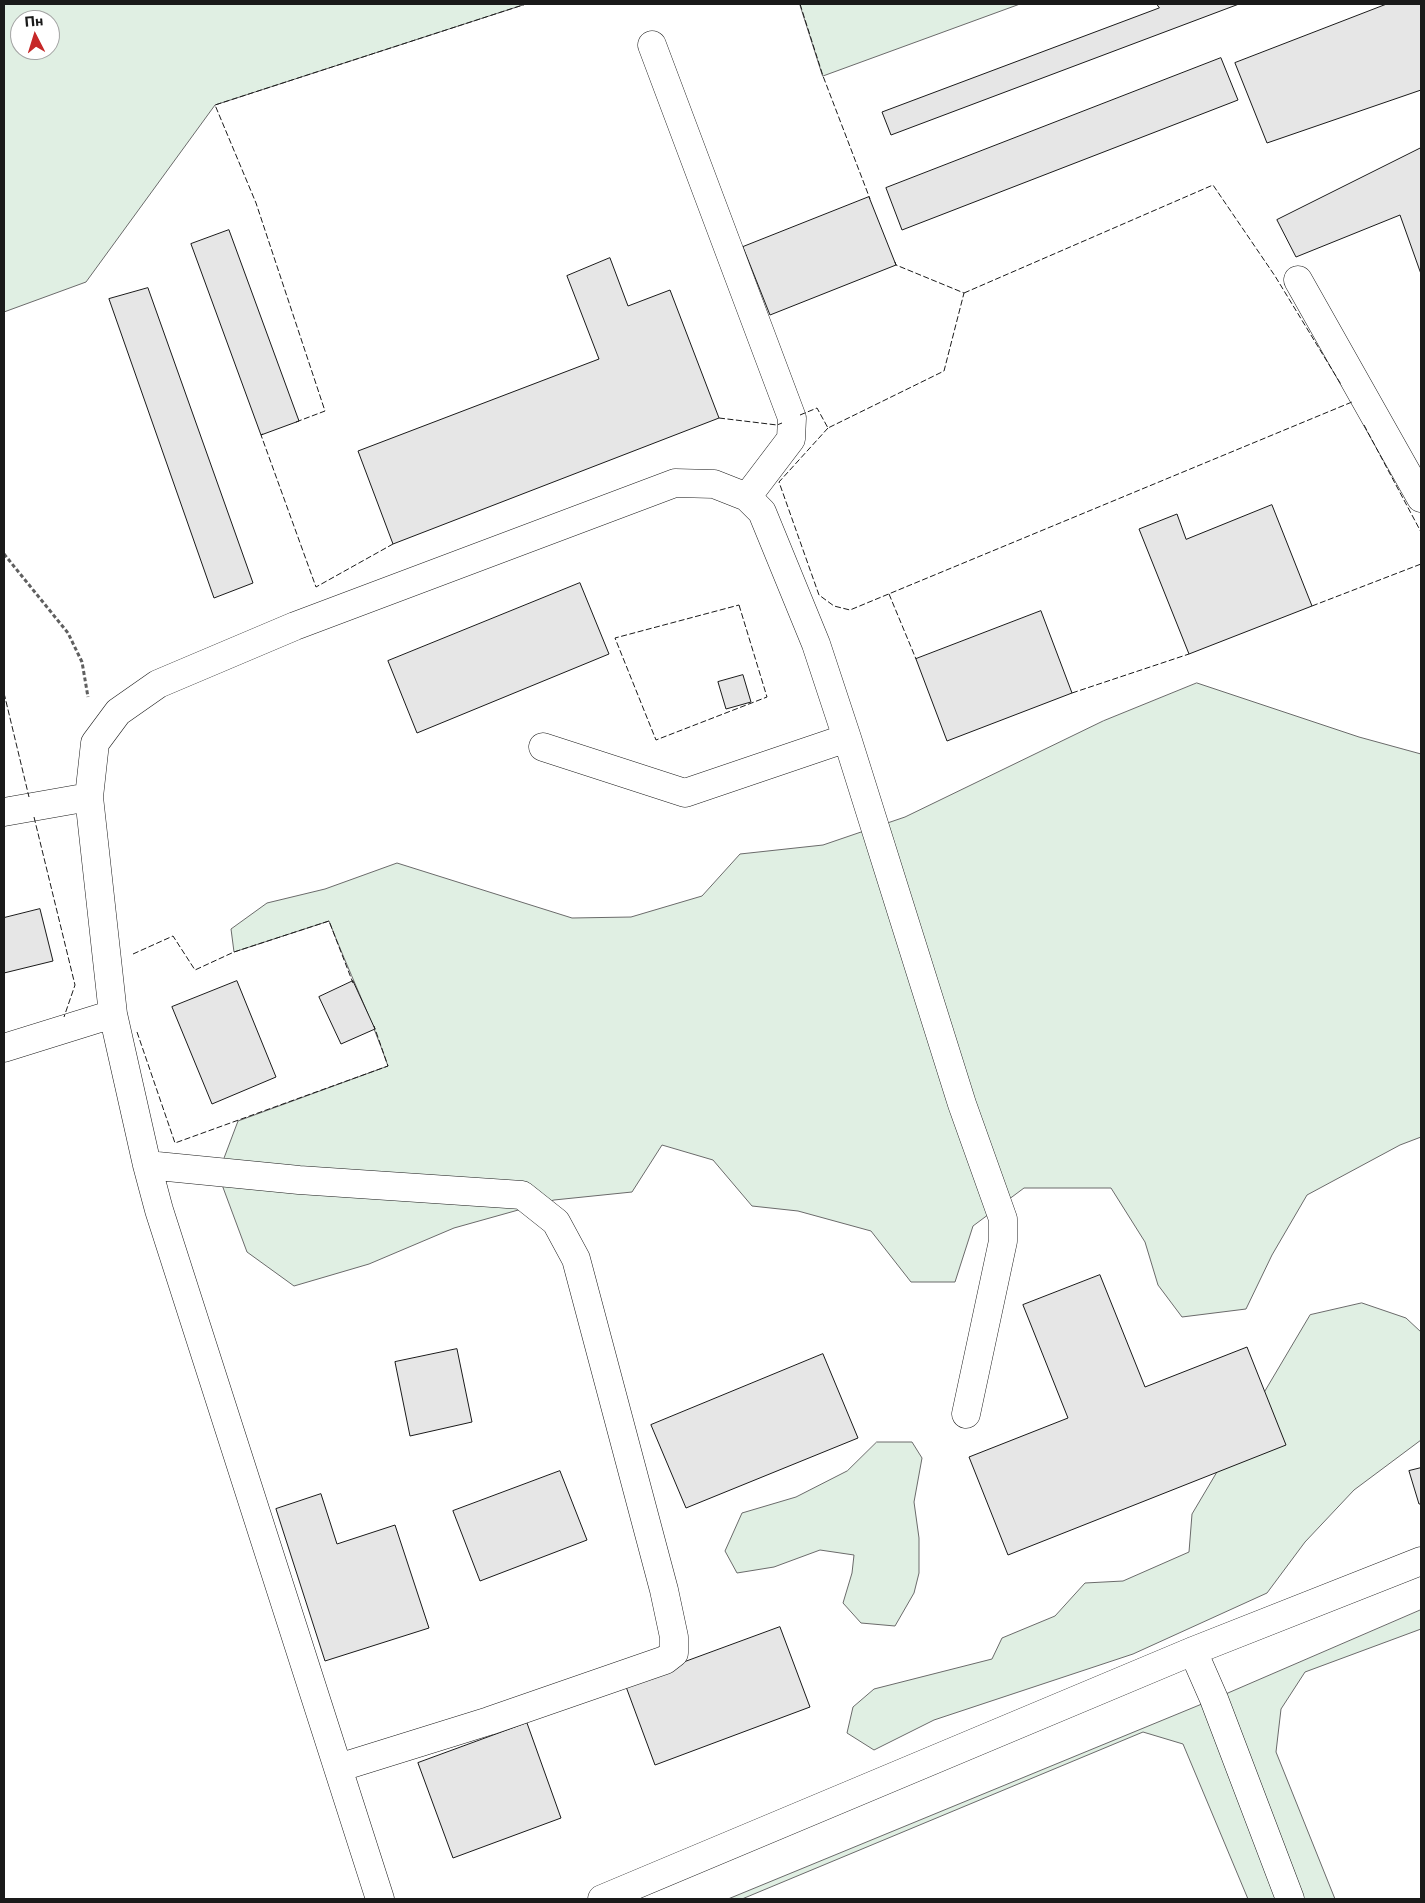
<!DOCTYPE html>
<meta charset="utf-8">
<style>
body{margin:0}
#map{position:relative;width:1425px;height:1903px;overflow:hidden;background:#fff;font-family:Commissioner,sans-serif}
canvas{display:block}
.frame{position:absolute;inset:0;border:5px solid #1a1a1a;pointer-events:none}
.north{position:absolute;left:10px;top:10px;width:50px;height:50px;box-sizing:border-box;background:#fff;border:1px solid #a3a3a3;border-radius:50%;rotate:355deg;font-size:14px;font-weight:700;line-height:20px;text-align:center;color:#1a1a1a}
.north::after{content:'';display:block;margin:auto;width:18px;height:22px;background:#c62828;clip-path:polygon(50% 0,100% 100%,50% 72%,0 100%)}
</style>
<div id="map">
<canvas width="1425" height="1903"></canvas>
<div class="frame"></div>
<div class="north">Пн</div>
</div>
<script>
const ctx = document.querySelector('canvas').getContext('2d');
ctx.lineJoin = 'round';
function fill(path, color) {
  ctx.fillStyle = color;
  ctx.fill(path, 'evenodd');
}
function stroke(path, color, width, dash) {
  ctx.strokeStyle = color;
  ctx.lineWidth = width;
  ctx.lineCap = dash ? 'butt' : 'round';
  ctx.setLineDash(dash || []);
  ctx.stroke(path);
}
const green = new Path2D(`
 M 4,4 L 526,4 L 215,105 L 86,282 L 4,312 ZM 20,20 L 50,20 L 50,50 L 20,50 Z
 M 800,4 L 1020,4 L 823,76 Z
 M 1197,683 L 1359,737 L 1421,754 L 1421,1137 L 1400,1145 L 1307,1195 L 1272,1255 L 1246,1309 L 1182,1317 L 1158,1285 L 1145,1242 L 1111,1188 L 1024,1188 L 973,1226 L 955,1282 L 911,1282 L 871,1231 L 798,1211 L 752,1206 L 713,1160 L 662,1145 L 632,1192 L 554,1200 L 454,1228 L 369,1264 L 294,1286 L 247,1252 L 218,1174 L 238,1121 L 388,1066 C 371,1017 348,970 329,921 L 234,952 L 231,929 L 267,903 L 325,889 L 397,863 L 572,918 L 631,917 L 702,896 L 740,854 L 823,845 L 905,817 L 1103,721 Z
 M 1362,1303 L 1406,1318 L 1421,1332 L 1421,1440 L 1354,1490 L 1305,1542 L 1267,1593 L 1133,1654 L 934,1720 L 874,1750 L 847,1733 L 853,1707 L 874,1689 L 992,1659 L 1002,1638 L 1055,1616 L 1085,1583 L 1123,1581 L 1189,1552 L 1192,1514 L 1310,1315 Z
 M 877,1442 L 912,1442 L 922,1458 L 914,1502 L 919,1538 L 919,1573 L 914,1593 L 895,1626 L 861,1623 L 843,1603 L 852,1573 L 854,1555 L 820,1550 L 774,1567 L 737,1573 L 725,1551 L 742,1513 L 796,1497 L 847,1471 Z
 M 1421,1610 L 1421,1629 L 1305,1672 L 1281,1709 L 1276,1752 L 1335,1899 L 1248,1899 L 1183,1744 L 1143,1732 L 742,1899 L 728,1899 L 1214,1699 Z`);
fill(green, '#e0efe3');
stroke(green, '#6a6a6a', 1);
const building = new Path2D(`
 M 1157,4 L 1239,4 L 891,135 L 882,112 L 1159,8 Z
 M 1387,4 L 1421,4 L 1421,90 L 1267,143 L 1235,63 Z
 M 1221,58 L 1238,100 L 902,230 L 886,188 Z
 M 1421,148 L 1421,274 L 1400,215 L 1296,257 L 1277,220 Z
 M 869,197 L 896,265 L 770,315 L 743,247 Z
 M 229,230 L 299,421 L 261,435 L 191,244 Z
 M 610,258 L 628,306 L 670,290 L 719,418 L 393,544 L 358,451 L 599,359 L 567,276 Z
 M 148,288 L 253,583 L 214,598 L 109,299 Z
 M 1272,505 L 1312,606 L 1189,654 L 1139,529 L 1177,514 L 1186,539 Z
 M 580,583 L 609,654 L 417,733 L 388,661 Z
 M 1041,611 L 1072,693 L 947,741 L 916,659 Z
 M 743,675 L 751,702 L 726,709 L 718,682 Z
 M 40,909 L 53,961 L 4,973 L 4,918 Z
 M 237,981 L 276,1077 L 212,1104 L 172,1007 Z
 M 353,981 L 375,1029 L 341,1044 L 319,997 Z
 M 1100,1275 L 1145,1387 L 1247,1347 L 1286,1445 L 1008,1555 L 969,1457 L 1068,1418 L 1023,1305 Z
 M 457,1349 L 472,1422 L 410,1436 L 395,1362 Z
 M 823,1354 L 858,1438 L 686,1508 L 651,1425 Z
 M 1421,1468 L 1421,1504 L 1419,1504 L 1409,1471 Z
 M 560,1471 L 587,1540 L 480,1581 L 453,1511 Z
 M 321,1494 L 337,1544 L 395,1525 L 429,1628 L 325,1661 L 276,1509 Z
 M 780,1627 L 810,1707 L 655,1765 L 625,1684 Z
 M 527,1723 L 561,1818 L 453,1858 L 418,1763 Z`);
fill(building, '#e6e6e6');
stroke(building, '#1a1a1a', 1);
const minor = new Path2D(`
 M 652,45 L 792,418 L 791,439 L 747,497
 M 1298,280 L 1421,498
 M 543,747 L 685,793 L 847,738
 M 4,812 L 89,797
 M 4,1048 L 113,1014
 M 147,1165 L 299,1180 L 522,1195 L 556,1222 L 576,1259 L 664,1590 L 674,1637 L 674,1653 L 665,1660 L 489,1721 L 338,1768
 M 1193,1651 L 1214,1699 L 1290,1899
 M 380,1899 L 159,1210 L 147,1165 L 113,1014 L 89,797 L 95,743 L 118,712 L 158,684 L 295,626 L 675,483 L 714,484 L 747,497 L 762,512 L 816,644 L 847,738 L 962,1104 L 1003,1219 L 1003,1241 L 966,1414
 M 602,1899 L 1193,1651 L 1421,1561`);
stroke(minor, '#1a1a1a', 29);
stroke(new Path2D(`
 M 4,554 L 68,633 L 82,662 L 88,697`), '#5f5f5f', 3, [4, 2.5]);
stroke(minor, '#fff', 28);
stroke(new Path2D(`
 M 800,4 L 823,76 L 870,199
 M 964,293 L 1213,185 L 1275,276 L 1342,386
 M 800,415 L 817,408 L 828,428 L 944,371 L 964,293 L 896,265 L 895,262
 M 719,418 L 777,425 L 782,423
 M 296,422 L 325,411 L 256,203 L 215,105 L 526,4
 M 1364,425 L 1421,532
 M 828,428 L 779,482 L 819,595 L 834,606 L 850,610 L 1352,402
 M 263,434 L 261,435 L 316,587 L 393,544
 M 889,594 L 916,659
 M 739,605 L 767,697 L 656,740 L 615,638 Z
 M 1312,606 L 1421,564
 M 4,693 L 29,797
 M 1072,693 L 1189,654
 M 34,817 L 75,985 L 64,1017
 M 133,954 L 173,936 L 195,970 L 234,952 L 329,921 L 353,983
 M 137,1032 L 175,1143 L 388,1066 L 374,1026`), '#1a1a1a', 1, [6, 2.5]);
</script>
